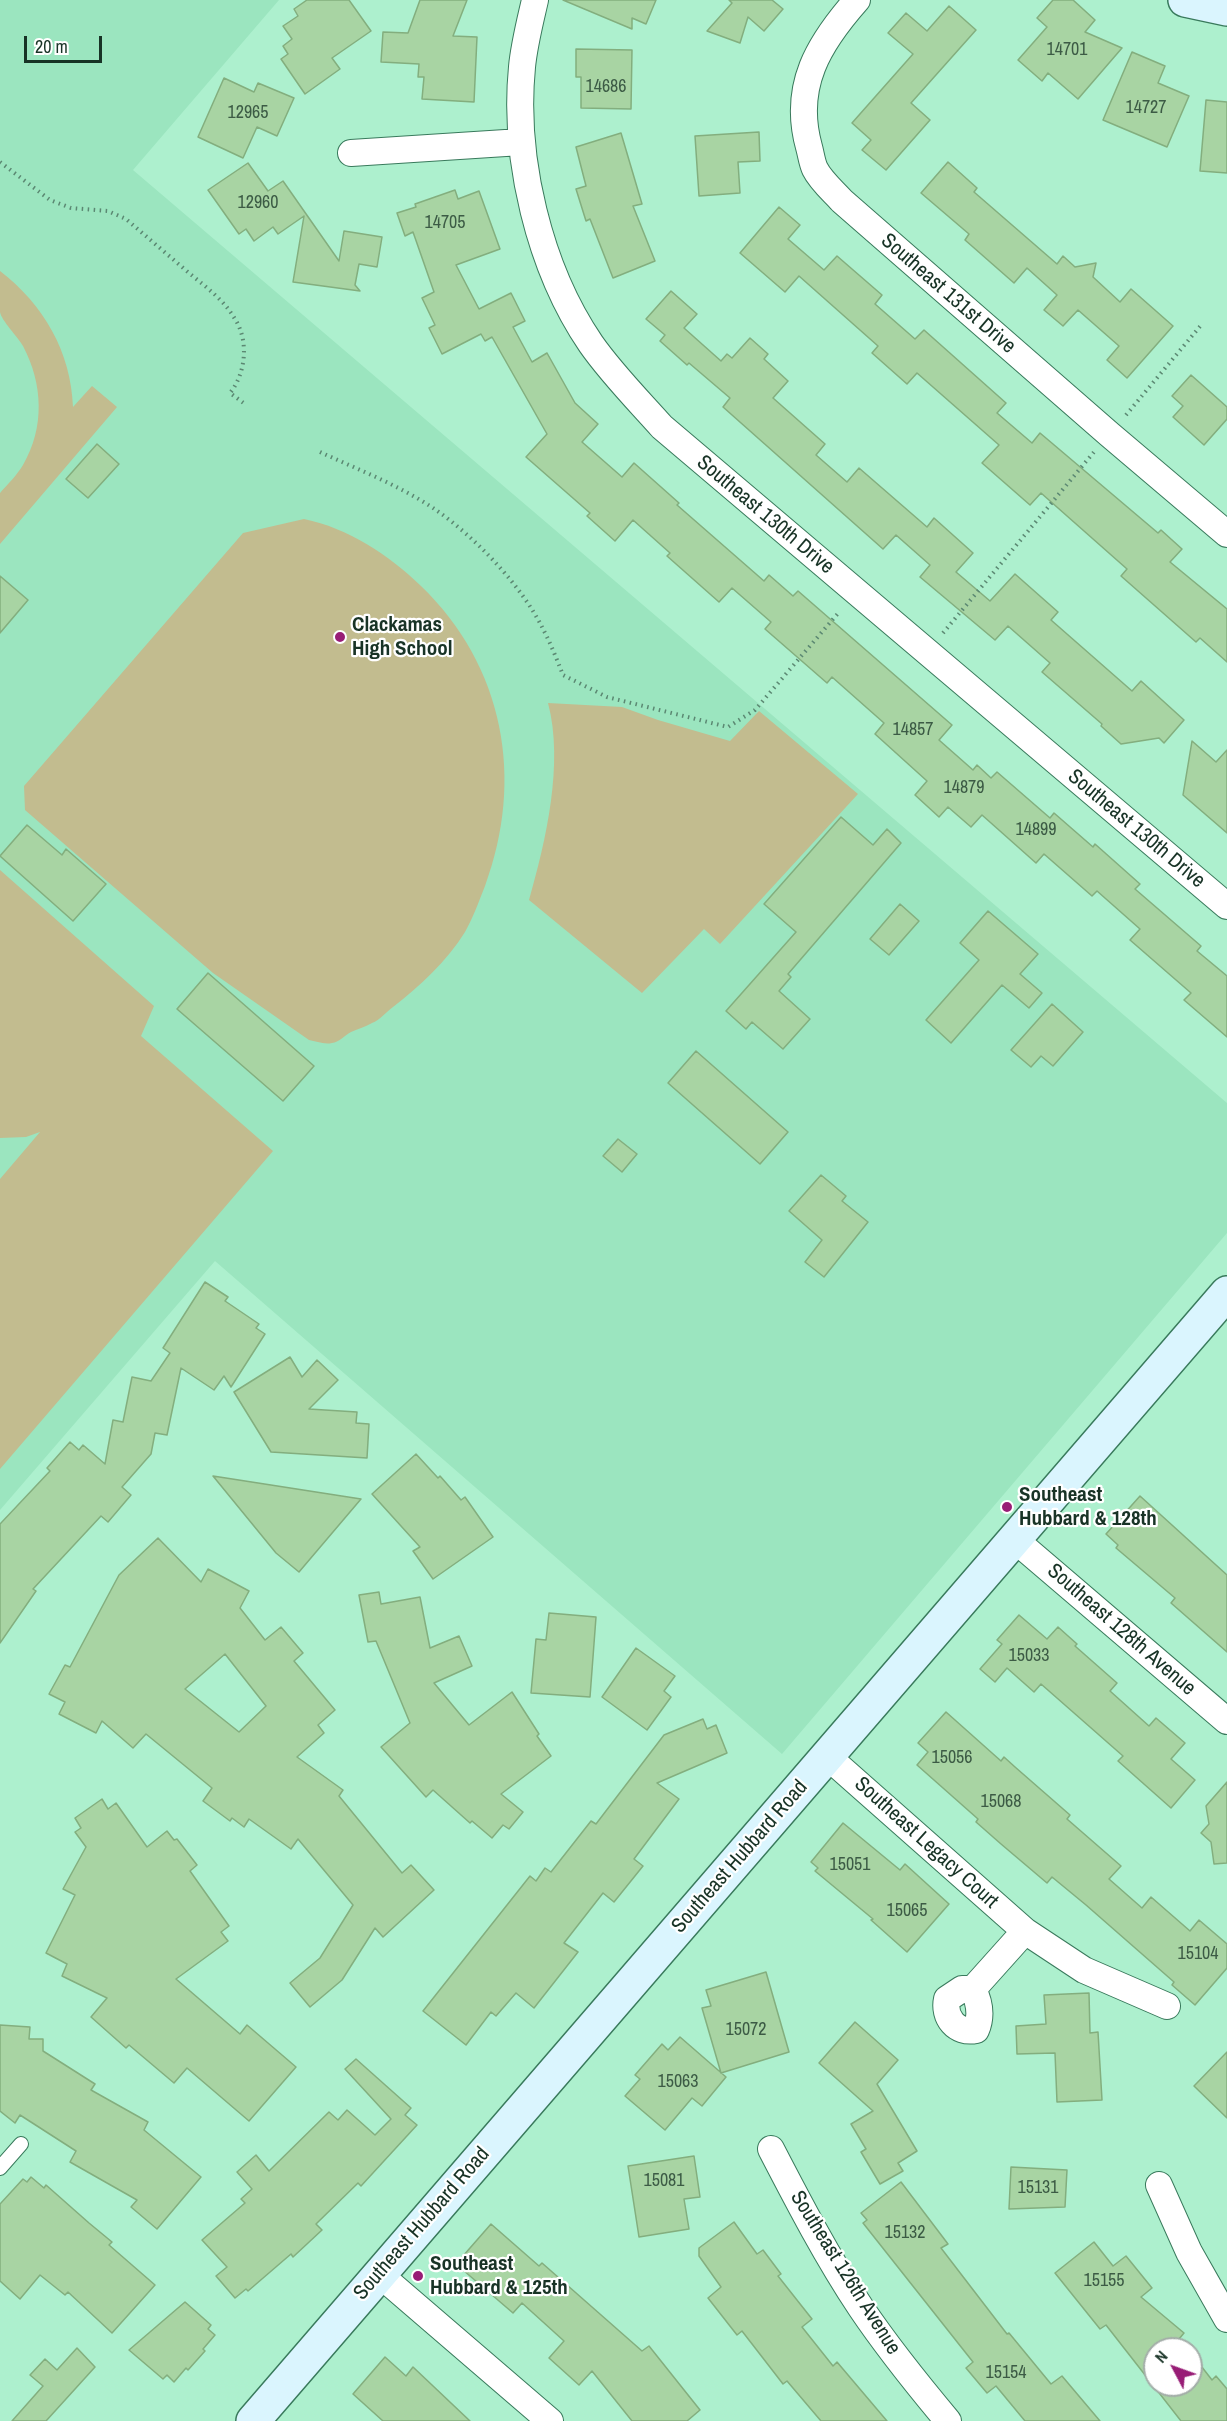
<!DOCTYPE html>
<style>
body{margin:0}
#map{position:relative;width:1227px;height:2421px;overflow:hidden;background:#adf0ce;font-family:"Archivo Narrow",sans-serif}
canvas{display:block}
.north{position:absolute;left:1143px;top:2337px;width:60px;height:60px;box-sizing:border-box;background:#fff;border:2px solid #a3ada8;border-radius:50%;rotate:311deg;font-size:16px;font-weight:700;line-height:24px;text-align:center;color:#183326}
.north::after{content:'';display:block;margin:auto;width:21px;height:27px;background:#981d76;clip-path:polygon(50% 0,100% 100%,50% 72%,0 100%)}
.scale{position:absolute;left:24px;top:36px;width:78px;height:27px;box-sizing:border-box;border:3px solid #183326;border-top:0;padding-left:8px;font-size:18px;line-height:21px;white-space:nowrap;color:#183326;-webkit-text-stroke:4px #fff;paint-order:stroke}
</style>
<div id="map">
<canvas width="1227" height="2421"></canvas>
<div class="north">N</div>
<div class="scale">20 m</div>
</div>
<script>
const ctx = document.querySelector('canvas').getContext('2d');
ctx.lineJoin = 'round';
function fill(path, color) {
  ctx.fillStyle = color;
  ctx.fill(path, 'evenodd');
}
function stroke(path, color, width, dash) {
  ctx.strokeStyle = color;
  ctx.lineWidth = width;
  ctx.lineCap = dash ? 'butt' : 'round';
  ctx.setLineDash(dash || []);
  ctx.stroke(path);
}
function label(font, color, halo, rows, align = 'center') {
  ctx.font = font + ' "Archivo Narrow",sans-serif';
  ctx.lineWidth = 4.5;
  ctx.setLineDash([]);
  ctx.textBaseline = 'middle';
  ctx.strokeStyle = halo;
  ctx.fillStyle = color;
  for (const [text, x, y, turn = 0] of rows) {
    ctx.save();
    ctx.translate(x, y);
    ctx.rotate((+turn || 0) * Math.PI / 180);
    ctx.textAlign = isNaN(turn) ? turn : align;
    if (halo) ctx.strokeText(text, 0, 0);
    ctx.fillText(text, 0, 0);
    ctx.restore();
  }
}
fill(new Path2D(`
 M 0,0 L 279,0 L 133,170 L 1227,1103 L 1227,1233 L 782,1754 L 215,1261 L 0,1510 Z`), '#9be5bf');
fill(new Path2D(`
 M 0,271 C 44,305 71,352 73,407 L 92,386 L 117,407 L 0,544 L 0,493 C 8,484 17,475 23,465 C 45,427 43,384 23,346 C 18,337 1,320 0,312 C 0,299 0,284 0,271 Z
 M 304,519 C 348,528 389,555 421,586 C 504,666 525,779 485,886 C 479,901 473,918 465,932 C 447,961 420,986 393,1007 C 386,1012 380,1020 372,1023 C 365,1027 357,1029 351,1032 C 344,1036 339,1042 332,1043 C 324,1045 316,1041 309,1040 L 213,973 L 25,810 L 24,786 L 243,533 Z
 M 548,703 L 622,707 L 658,720 L 730,741 L 759,711 L 858,794 L 720,944 L 704,929 L 642,993 L 529,900 C 546,841 564,763 548,703 Z
 M 0,870 L 154,1006 L 141,1036 L 273,1151 L 0,1469 L 0,1179 L 40,1132 L 26,1137 L 0,1138 Z`), '#c2bc8f');
const building = new Path2D(`
 M 307,0 L 349,0 L 371,31 L 332,58 L 340,69 L 305,94 L 281,59 L 288,54 L 283,46 L 292,39 L 283,26 L 298,16 L 294,9 Z
 M 420,0 L 467,0 L 453,36 L 477,37 L 474,102 L 422,99 L 424,77 L 418,77 L 419,64 L 381,62 L 383,32 L 408,33 Z
 M 563,0 L 656,0 L 646,24 L 632,18 L 632,29 Z
 M 729,0 L 772,0 L 783,9 L 764,31 L 748,17 L 740,43 L 707,31 L 732,3 Z
 M 1053,0 L 1073,0 L 1095,20 L 1085,32 L 1122,48 L 1078,99 L 1048,73 L 1042,81 L 1018,60 L 1047,27 L 1037,18 Z
 M 949,6 L 976,30 L 911,103 L 930,120 L 886,170 L 862,150 L 871,140 L 852,123 L 913,54 L 888,33 L 906,13 L 927,31 Z
 M 576,49 L 632,50 L 631,109 L 581,108 L 581,77 L 576,77 Z
 M 1132,52 L 1165,66 L 1158,83 L 1189,96 L 1167,147 L 1103,120 Z
 M 224,78 L 254,92 L 258,83 L 294,98 L 277,136 L 257,127 L 243,158 L 198,137 Z
 M 1206,100 L 1227,102 L 1227,173 L 1200,171 Z
 M 759,132 L 760,161 L 738,162 L 740,193 L 699,196 L 695,136 Z
 M 621,133 L 642,204 L 633,206 L 655,261 L 613,278 L 590,219 L 586,221 L 576,189 L 586,186 L 576,147 Z
 M 948,162 L 977,188 L 974,192 L 1057,264 L 1063,256 L 1075,267 L 1096,263 L 1093,277 L 1120,302 L 1131,289 L 1173,326 L 1127,378 L 1107,360 L 1119,346 L 1078,310 L 1063,326 L 1044,310 L 1057,295 L 1027,268 L 1014,283 L 965,240 L 969,234 L 921,193 Z
 M 248,163 L 268,191 L 283,181 L 339,261 L 344,231 L 382,237 L 377,267 L 359,264 L 355,285 L 360,291 L 293,282 L 304,216 L 278,234 L 273,227 L 254,241 L 246,229 L 239,234 L 208,190 Z
 M 455,190 L 458,199 L 479,191 L 500,249 L 456,265 L 479,309 L 511,293 L 525,321 L 513,327 L 532,362 L 547,353 L 575,403 L 598,424 L 582,442 L 622,477 L 634,463 L 679,503 L 677,505 L 764,581 L 769,575 L 793,596 L 798,591 L 952,725 L 939,740 L 973,770 L 977,765 L 991,778 L 997,772 L 1050,818 L 1054,813 L 1093,847 L 1095,844 L 1140,884 L 1135,889 L 1201,946 L 1197,951 L 1227,976 L 1227,1037 L 1184,1000 L 1191,993 L 1130,940 L 1140,929 L 1097,891 L 1092,896 L 1044,854 L 1036,863 L 982,815 L 971,827 L 948,807 L 939,817 L 915,795 L 927,781 L 875,734 L 884,723 L 832,677 L 827,683 L 765,629 L 771,622 L 732,588 L 719,602 L 667,556 L 670,553 L 633,520 L 615,541 L 587,516 L 590,513 L 526,457 L 547,434 L 492,337 L 485,341 L 481,334 L 442,354 L 429,328 L 435,325 L 422,298 L 434,292 L 413,232 L 405,236 L 397,213 L 416,207 L 415,204 Z
 M 779,207 L 800,225 L 788,239 L 824,270 L 837,256 L 882,295 L 875,304 L 915,339 L 924,330 L 1006,403 L 997,413 L 1032,443 L 1040,433 L 1158,533 L 1161,530 L 1182,549 L 1170,562 L 1227,609 L 1227,662 L 1200,638 L 1196,642 L 1121,576 L 1127,569 L 1041,493 L 1030,505 L 982,463 L 999,445 L 917,373 L 907,384 L 872,353 L 878,346 L 799,276 L 785,292 L 740,253 Z
 M 671,291 L 697,314 L 684,328 L 721,361 L 727,354 L 732,358 L 750,338 L 768,354 L 764,359 L 788,381 L 773,398 L 825,444 L 816,455 L 847,482 L 859,468 L 927,527 L 934,518 L 973,553 L 956,572 L 990,601 L 1015,574 L 1058,612 L 1051,620 L 1132,691 L 1141,681 L 1184,720 L 1164,743 L 1159,738 L 1121,744 L 1101,726 L 1102,724 L 1042,672 L 1050,663 L 1008,626 L 995,640 L 920,577 L 930,565 L 896,535 L 883,549 L 723,407 L 730,398 L 689,363 L 687,365 L 660,341 L 665,335 L 646,319 Z
 M 1191,375 L 1227,407 L 1227,419 L 1204,445 L 1173,417 L 1183,406 L 1172,396 Z
 M 97,444 L 119,464 L 88,498 L 66,479 Z
 M 0,576 L 28,600 L 0,633 Z
 M 1192,741 L 1216,762 L 1227,750 L 1227,833 L 1183,795 Z
 M 841,817 L 873,845 L 887,829 L 901,843 L 788,974 L 791,977 L 779,991 L 810,1019 L 783,1049 L 752,1022 L 746,1029 L 726,1011 L 796,932 L 764,904 Z
 M 27,825 L 62,855 L 66,849 L 106,884 L 73,921 L 0,856 Z
 M 900,904 L 919,921 L 889,955 L 870,939 Z
 M 988,911 L 1038,954 L 1020,974 L 1042,993 L 1029,1008 L 1002,985 L 951,1043 L 926,1020 L 979,960 L 960,943 Z
 M 208,973 L 314,1066 L 283,1101 L 177,1009 Z
 M 1052,1004 L 1083,1032 L 1053,1066 L 1041,1056 L 1031,1067 L 1011,1050 Z
 M 696,1051 L 788,1132 L 760,1164 L 668,1083 Z
 M 618,1139 L 637,1154 L 622,1172 L 603,1156 Z
 M 821,1175 L 846,1196 L 842,1201 L 868,1222 L 824,1277 L 805,1262 L 822,1240 L 789,1211 Z
 M 205,1282 L 228,1297 L 225,1301 L 259,1324 L 256,1328 L 265,1334 L 231,1387 L 224,1376 L 214,1390 L 181,1368 L 167,1435 L 155,1433 L 151,1454 L 122,1487 L 131,1495 L 108,1522 L 101,1516 L 33,1589 L 36,1591 L 0,1643 L 0,1524 L 50,1471 L 47,1468 L 70,1442 L 79,1450 L 83,1445 L 105,1464 L 113,1420 L 123,1422 L 132,1377 L 151,1381 L 170,1353 L 163,1348 Z
 M 290,1357 L 302,1377 L 317,1360 L 338,1380 L 309,1409 L 357,1412 L 356,1423 L 369,1424 L 367,1458 L 271,1452 L 234,1392 Z
 M 416,1454 L 438,1478 L 440,1476 L 461,1500 L 465,1497 L 493,1537 L 433,1579 L 413,1551 L 420,1547 L 372,1494 Z
 M 213,1476 L 361,1499 L 299,1572 L 276,1553 Z
 M 1140,1496 L 1227,1575 L 1227,1652 L 1171,1603 L 1175,1598 L 1116,1548 L 1118,1545 L 1106,1534 Z
 M 158,1538 L 201,1582 L 208,1569 L 249,1591 L 240,1608 L 265,1640 L 281,1627 L 303,1653 L 294,1661 L 335,1710 L 318,1725 L 324,1733 L 297,1757 L 343,1790 L 339,1796 L 402,1873 L 411,1865 L 434,1890 L 383,1937 L 375,1928 L 342,1980 L 310,2007 L 290,1983 L 320,1958 L 353,1905 L 298,1839 L 291,1849 L 249,1819 L 244,1827 L 232,1818 L 230,1821 L 203,1801 L 212,1788 L 146,1734 L 133,1748 L 102,1721 L 96,1733 L 59,1714 L 65,1702 L 49,1694 L 65,1665 L 70,1667 L 119,1575 ZM 225,1654 L 266,1706 L 239,1732 L 185,1689 Z
 M 379,1592 L 381,1604 L 420,1597 L 430,1648 L 459,1636 L 472,1666 L 434,1683 L 469,1725 L 512,1692 L 539,1734 L 537,1736 L 551,1756 L 501,1794 L 523,1812 L 509,1829 L 503,1825 L 492,1838 L 472,1821 L 470,1823 L 433,1790 L 426,1797 L 381,1747 L 410,1723 L 376,1641 L 368,1642 L 359,1595 Z
 M 549,1613 L 596,1617 L 590,1697 L 531,1693 L 536,1639 L 546,1640 Z
 M 1019,1615 L 1047,1639 L 1058,1627 L 1077,1644 L 1075,1646 L 1117,1683 L 1110,1691 L 1149,1726 L 1156,1718 L 1185,1743 L 1171,1759 L 1195,1780 L 1171,1808 L 1118,1761 L 1123,1756 L 1041,1684 L 1034,1692 L 1007,1668 L 995,1682 L 980,1669 L 1002,1644 L 997,1640 Z
 M 636,1648 L 675,1676 L 664,1691 L 671,1697 L 647,1730 L 602,1697 Z
 M 946,1712 L 1001,1761 L 1004,1757 L 1015,1767 L 1070,1815 L 1067,1819 L 1121,1866 L 1109,1879 L 1142,1908 L 1151,1897 L 1190,1931 L 1199,1920 L 1227,1944 L 1227,1968 L 1195,2005 L 1172,1985 L 1174,1982 L 1086,1905 L 1052,1877 L 1047,1883 L 1001,1844 L 976,1822 L 978,1819 L 917,1765 L 928,1752 L 918,1743 Z
 M 703,1719 L 707,1729 L 716,1725 L 727,1753 L 657,1783 L 679,1799 L 634,1859 L 643,1866 L 614,1902 L 603,1893 L 564,1943 L 578,1952 L 534,2008 L 516,1993 L 496,2016 L 491,2012 L 466,2045 L 423,2011 L 530,1876 L 536,1881 L 545,1868 L 551,1872 L 591,1821 L 596,1824 L 664,1735 Z
 M 1227,1782 L 1227,1863 L 1214,1864 L 1211,1842 L 1201,1833 L 1209,1824 L 1206,1806 Z
 M 102,1799 L 108,1809 L 116,1803 L 147,1847 L 167,1831 L 174,1840 L 177,1839 L 197,1865 L 190,1871 L 229,1926 L 221,1932 L 228,1941 L 176,1979 L 240,2034 L 247,2025 L 296,2067 L 249,2121 L 187,2068 L 174,2083 L 129,2045 L 126,2048 L 91,2017 L 107,1998 L 62,1976 L 67,1964 L 46,1953 L 75,1895 L 63,1889 L 86,1847 L 75,1832 L 81,1828 L 75,1818 Z
 M 843,1823 L 900,1870 L 905,1864 L 949,1904 L 907,1952 L 871,1920 L 873,1919 L 815,1871 L 818,1868 L 811,1862 Z
 M 766,1972 L 789,2052 L 721,2073 L 702,2008 L 711,2006 L 706,1990 Z
 M 1089,1993 L 1090,2033 L 1098,2032 L 1102,2100 L 1057,2102 L 1055,2053 L 1017,2054 L 1016,2026 L 1046,2024 L 1044,1995 Z
 M 855,2022 L 898,2060 L 877,2084 L 917,2151 L 898,2163 L 903,2171 L 880,2184 L 861,2152 L 866,2149 L 851,2124 L 873,2111 L 819,2063 Z
 M 0,2025 L 30,2027 L 29,2039 L 43,2039 L 43,2051 L 95,2084 L 91,2090 L 148,2122 L 144,2130 L 201,2177 L 157,2229 L 131,2207 L 137,2200 L 70,2162 L 76,2151 L 20,2115 L 15,2123 L 0,2111 Z
 M 680,2037 L 726,2077 L 702,2106 L 692,2098 L 665,2130 L 625,2096 L 640,2079 L 635,2075 L 662,2044 L 668,2050 Z
 M 1227,2052 L 1227,2118 L 1194,2086 Z
 M 356,2059 L 411,2108 L 405,2115 L 417,2125 L 361,2186 L 358,2183 L 316,2224 L 322,2230 L 293,2257 L 291,2254 L 248,2291 L 246,2289 L 235,2298 L 216,2276 L 227,2267 L 202,2240 L 245,2203 L 241,2199 L 252,2189 L 237,2172 L 256,2155 L 269,2171 L 329,2112 L 338,2120 L 347,2110 L 375,2135 L 391,2119 L 345,2069 Z
 M 694,2156 L 700,2197 L 684,2199 L 689,2229 L 639,2237 L 628,2166 Z
 M 1011,2167 L 1067,2170 L 1065,2207 L 1009,2209 Z
 M 31,2177 L 44,2188 L 46,2185 L 89,2223 L 112,2242 L 109,2245 L 155,2285 L 112,2333 L 68,2292 L 65,2295 L 40,2275 L 20,2299 L 0,2281 L 0,2204 L 23,2179 L 27,2182 Z
 M 901,2182 L 948,2244 L 941,2248 L 1007,2334 L 1009,2333 L 1051,2384 L 1062,2376 L 1100,2421 L 1025,2421 L 996,2386 L 987,2393 L 966,2368 L 973,2362 L 863,2223 L 867,2220 L 861,2213 Z
 M 734,2222 L 757,2254 L 763,2250 L 781,2274 L 778,2276 L 812,2319 L 802,2327 L 833,2366 L 837,2362 L 887,2421 L 821,2421 L 787,2381 L 783,2384 L 742,2331 L 737,2335 L 708,2298 L 721,2287 L 699,2256 L 699,2248 Z
 M 491,2224 L 539,2266 L 542,2263 L 642,2351 L 649,2346 L 700,2410 L 687,2421 L 632,2421 L 592,2371 L 579,2385 L 549,2358 L 564,2341 L 522,2303 L 513,2313 L 456,2264 Z
 M 1094,2242 L 1113,2266 L 1126,2256 L 1152,2288 L 1141,2297 L 1184,2333 L 1179,2339 L 1188,2349 L 1155,2349 L 1155,2385 L 1191,2385 L 1191,2353 L 1212,2380 L 1216,2376 L 1227,2389 L 1227,2421 L 1181,2421 L 1106,2325 L 1100,2329 L 1055,2273 Z
 M 185,2302 L 211,2325 L 208,2329 L 215,2335 L 203,2349 L 205,2351 L 188,2370 L 186,2368 L 174,2382 L 167,2375 L 163,2379 L 129,2350 Z
 M 77,2348 L 95,2367 L 46,2421 L 12,2421 L 43,2386 L 30,2375 L 45,2359 L 57,2370 Z
 M 385,2357 L 406,2376 L 413,2367 L 470,2421 L 383,2421 L 353,2394 Z`);
fill(building, '#a8d4a3');
stroke(building, '#83ae7e', 1.5);
const lane = new Path2D(`
 M 0,2168 L 21,2144`);
const street = new Path2D(`
 M 535,0 C 530,22 524,45 522,67 C 513,158 539,268 591,344 C 612,374 638,400 662,427 L 1227,906
 M 857,0 C 819,43 792,86 809,147 C 811,154 812,163 815,169 C 821,181 833,191 842,201 L 1109,434 L 1227,534
 M 351,153 L 521,142
 M 1014,1539 L 1227,1721
 M 827,1756 L 1025,1931 L 1084,1970 L 1167,2006
 M 973,1989 C 980,2003 982,2016 976,2030 C 956,2034 943,2017 947,1999 L 962,1989 L 973,1989 L 1025,1931
 M 771,2149 C 799,2203 827,2257 861,2308 C 888,2348 917,2384 948,2421
 M 1159,2185 L 1189,2252 L 1227,2319
 M 379,2274 L 550,2421`);
const secondary = new Path2D(`
 M 1185,0 L 1227,9
 M 253,2421 L 1227,1293`);
stroke(lane, '#397a5c', 16);
stroke(street, '#397a5c', 28);
stroke(secondary, '#397a5c', 36);
stroke(new Path2D(`
 M 0,162 L 50,200 L 71,208 L 108,211 L 126,219 C 147,237 168,255 189,273 C 206,287 224,300 235,319 C 249,341 246,373 230,393 L 245,404
 M 1126,415 L 1202,324
 M 320,452 C 359,470 401,486 436,510 C 475,537 522,586 543,629 C 551,644 557,660 563,675 L 607,697 L 728,727 L 755,710 L 840,611
 M 943,633 L 1094,452`), '#5b8872', 4, [1.5, 4.5]);
stroke(lane, '#fff', 14);
stroke(street, '#fff', 26);
stroke(secondary, '#daf5fe', 33);
for (const [x, y, r, color] of [
 [340,637,6,"#981d76"],
 [1007,1507,6,"#981d76"],
 [418,2276,6,"#981d76"]
]) {
  const dot = new Path2D();
  dot.arc(x, y, r, 0, 2 * Math.PI);
  ctx.fillStyle = color;
  ctx.fill(dot);
  stroke(dot, '#fff', 2);
}
label('18px', '#3c5b45', null, [
 ["14701",1067,50],
 ["14686",606,87],
 ["14727",1146,108],
 ["12965",248,113],
 ["12960",258,203],
 ["14705",445,223],
 ["14857",913,730],
 ["14879",964,788],
 ["14899",1036,830],
 ["15033",1029,1656],
 ["15056",952,1758],
 ["15068",1001,1802],
 ["15051",850,1865],
 ["15065",907,1911],
 ["15104",1198,1954],
 ["15072",746,2030],
 ["15063",678,2082],
 ["15081",664,2181],
 ["15131",1038,2188],
 ["15132",905,2233],
 ["15155",1104,2281],
 ["15154",1006,2373]
]);
label('21px', '#183326', '#fff', [
 ["Southeast 131st Drive",948,294,41],
 ["Southeast 130th Drive",765,515,40],
 ["Southeast 130th Drive",1136,829,40],
 ["Southeast 128th Avenue",1121,1630,41],
 ["Southeast Legacy Court",926,1843,42],
 ["Southeast Hubbard Road",740,1857,-49],
 ["Southeast Hubbard Road",422,2224,-49],
 ["Southeast 126th Avenue",845,2273,58]
]);
label('bold 21px', '#183326', '#fff', [
 ["Clackamas",352,625],
 ["High School",352,649],
 ["Southeast",1019,1495],
 ["Hubbard & 128th",1019,1519],
 ["Southeast",430,2264],
 ["Hubbard & 125th",430,2288]
], 'left');
</script>
